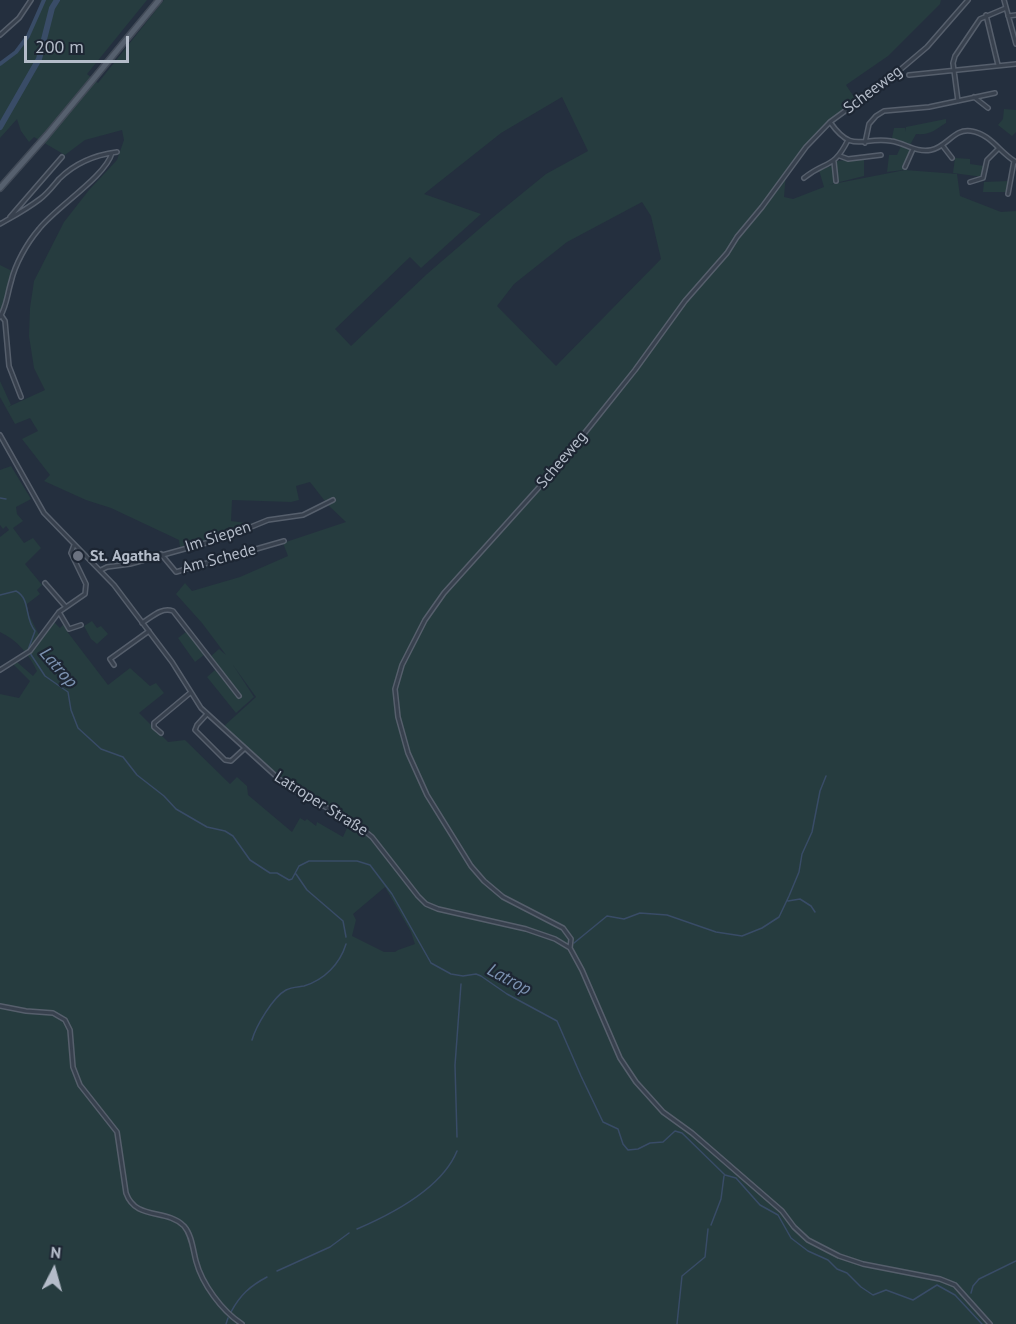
<!DOCTYPE html>
<meta charset="utf-8">
<style>
body{margin:0}
#map{position:relative;width:1016px;height:1324px;overflow:hidden;background:#242f3e;font-family:"PT Sans",sans-serif}
canvas{display:block}
.north{position:absolute;left:24px;top:1240px;width:60px;height:60px;-webkit-text-stroke:4px #1d2633;paint-order:stroke;rotate:6deg;font-size:16px;font-weight:700;line-height:24px;text-align:center;color:#b4bcc9}
.north::after{content:'';display:block;margin:auto;width:21px;height:27px;background:#b4bcc9;clip-path:polygon(50% 0,100% 100%,50% 72%,0 100%)}
.scale{position:absolute;left:24px;top:36px;width:105px;height:27px;box-sizing:border-box;border:3px solid #b4bcc9;border-top:0;padding-left:8px;font-size:18px;line-height:21px;white-space:nowrap;color:#b4bcc9;-webkit-text-stroke:4px #1d2633;paint-order:stroke}
</style>
<div id="map">
<canvas width="1016" height="1324"></canvas>
<div class="north">N</div>
<div class="scale">200 m</div>
</div>
<script>
const ctx = document.querySelector('canvas').getContext('2d');
ctx.lineJoin = 'round';
function fill(path, color) {
  ctx.fillStyle = color;
  ctx.fill(path, 'evenodd');
}
function stroke(path, color, width, dash) {
  ctx.strokeStyle = color;
  ctx.lineWidth = width;
  ctx.lineCap = dash ? 'butt' : 'round';
  ctx.setLineDash(dash || []);
  ctx.stroke(path);
}
function label(font, color, halo, rows, align = 'center') {
  ctx.font = font + ' "PT Sans",sans-serif';
  ctx.lineWidth = 4.5;
  ctx.setLineDash([]);
  ctx.textBaseline = 'middle';
  ctx.strokeStyle = halo;
  ctx.fillStyle = color;
  for (const [text, x, y, turn = 0] of rows) {
    ctx.save();
    ctx.translate(x, y);
    ctx.rotate((+turn || 0) * Math.PI / 180);
    ctx.textAlign = isNaN(turn) ? turn : align;
    if (halo) ctx.strokeText(text, 0, 0);
    ctx.fillText(text, 0, 0);
    ctx.restore();
  }
}
fill(new Path2D(`
 M 41,0 L 147,0 L 87,74 L 98,83 L 164,0 L 941,0 L 940,4 L 888,56 L 846,85 L 856,100 L 830,121 L 786,173 L 784,197 L 793,199 L 824,187 L 819,170 L 832,166 L 836,168 L 837,161 L 864,158 L 864,176 L 828,185 L 905,170 L 957,174 L 960,196 L 1001,212 L 1016,211 L 1016,1324 L 0,1324 L 0,694 L 19,698 L 30,681 L 13,664 L 17,662 L 33,676 L 37,671 C 28,653 18,641 0,632 L 0,537 L 9,530 L 6,526 L 3,529 L 0,525 L 0,470 L 11,466 L 31,499 L 16,507 L 17,514 L 23,521 L 13,528 L 24,543 L 33,538 L 41,548 L 25,564 L 42,585 L 37,590 L 40,594 L 27,604 L 29,615 L 40,637 L 53,621 L 60,628 L 64,624 L 66,630 L 108,685 L 130,668 L 150,686 L 156,683 L 164,693 L 139,713 L 168,742 L 185,740 L 230,784 L 237,777 L 247,786 L 248,795 L 292,832 L 300,818 L 305,821 L 307,819 L 316,826 L 317,822 L 343,837 L 351,819 L 293,786 L 252,754 L 223,727 L 256,697 L 233,665 L 254,697 L 236,713 L 207,677 L 215,670 L 238,698 L 241,696 L 211,656 L 219,649 L 226,655 L 202,623 L 176,594 L 185,583 L 192,591 L 240,577 L 288,556 L 283,543 L 346,522 L 328,505 L 310,482 L 296,486 L 299,500 L 291,502 L 232,500 L 231,521 L 253,524 L 224,537 L 180,547 L 179,540 L 111,508 L 86,500 L 44,481 L 50,475 L 22,439 L 38,431 L 30,418 L 15,424 L 0,397 L 0,381 L 11,405 L 8,407 L 45,390 L 34,368 L 29,336 L 30,308 L 34,281 L 64,222 L 89,190 L 117,160 L 124,140 L 122,130 L 85,140 L 65,155 L 34,137 L 29,142 L 21,131 L 17,119 L 0,138 L 0,64 C 23,45 34,30 41,0 ZM 562,97 L 588,151 L 546,174 L 492,218 L 427,274 L 351,346 L 335,329 L 410,257 L 421,268 L 481,214 L 424,194 L 501,133 ZM 642,202 L 651,216 L 661,259 L 556,366 L 497,306 L 514,284 L 567,242 ZM 385,887 L 411,932 L 415,944 L 398,950 L 395,952 L 384,952 L 352,936 L 356,920 L 353,914 Z
 M 1004,109 L 1016,110 L 1016,132 L 1012,136 L 998,125 L 1003,119 Z
 M 946,119 L 946,123 C 934,130 932,135 916,134 L 910,145 L 892,138 L 894,128 L 905,128 L 905,132 L 906,127 Z
 M 901,146 L 911,150 L 903,170 L 887,172 L 889,155 L 897,155 Z
 M 955,158 L 970,159 L 970,164 L 984,166 L 983,177 L 953,173 Z
 M 1009,181 L 1007,192 L 983,192 L 984,182 Z
 M 0,265 L 12,271 L 5,304 L 0,313 Z
 M 92,621 L 97,628 L 101,626 L 108,634 L 97,644 L 91,639 L 84,626 Z
 M 186,632 L 204,655 L 195,662 L 178,638 Z`), '#263c3f');
stroke(new Path2D(`
 M 0,498 L 6,499
 M 0,595 L 16,591 C 31,599 24,618 35,631 L 28,650 L 45,676 L 68,692 L 71,710 L 78,728 L 101,749 L 123,757 L 137,775 L 164,796 L 176,809 L 207,827 L 225,831 L 233,836 L 250,860 L 270,873 L 277,873 L 289,880 L 292,879 L 299,866 L 309,861 L 357,861 L 370,865 L 392,894 L 431,963 L 451,974 L 463,976 L 476,974 L 481,976 L 507,994 L 557,1021 L 581,1076 L 603,1122 L 618,1129 L 623,1144 L 628,1150 L 638,1149 L 650,1143 L 663,1142 L 675,1131 L 682,1133 L 725,1175 L 736,1178 L 760,1205 L 778,1215 L 791,1238 L 808,1251 L 828,1260 L 837,1269 L 847,1273 L 861,1287 L 873,1295 L 886,1290 L 913,1300 L 937,1285 L 955,1295 L 982,1324
 M 296,874 L 307,890 L 343,921 L 346,937
 M 788,901 L 800,899 L 811,906 L 815,912
 M 574,943 L 607,916 L 624,919 L 640,913 L 667,915 L 716,932 L 742,936 L 762,928 L 779,917 L 789,896 L 799,872 L 802,854 L 812,832 L 820,791 L 826,776
 M 252,1040 C 256,1026 273,997 286,990 C 291,987 298,987 304,986 C 324,980 340,964 346,944
 M 457,1137 L 455,1065 L 461,984
 M 711,1225 L 721,1199 L 724,1176
 M 357,1229 C 392,1214 442,1188 457,1151
 M 277,1271 L 330,1247 L 349,1233
 M 971,1293 L 973,1286 L 979,1279 L 1016,1261
 M 231,1312 C 240,1295 250,1286 267,1277
 M 226,1324 L 228,1318
 M 677,1324 L 682,1276 L 705,1257 L 708,1229`), '#394c67', 1.5);
stroke(new Path2D(`
 M 0,64 L 16,52 L 28,36 L 44,0`), '#394c67', 4);
stroke(new Path2D(`
 M 0,127 L 39,59 L 52,8 L 57,0`), '#394c67', 6);
const street = new Path2D(`
 M 1004,0 L 1016,44
 M 986,15 L 998,65
 M 1008,16 L 1016,15
 M 0,35 L 19,18 L 31,0
 M 909,75 L 1016,64
 M 974,97 L 988,108
 M 958,101 L 953,63 L 955,56 L 980,19 L 1006,8
 M 830,122 C 853,155 862,136 891,141 C 905,143 916,153 931,150 C 947,147 954,128 971,131 C 991,134 1000,153 1016,162
 M 865,143 L 869,124 L 876,116 L 884,111 L 929,107 L 995,93
 M 942,145 L 952,158
 M 840,156 L 848,159 L 881,155
 M 834,162 L 836,181
 M 905,167 L 913,149
 M 804,178 C 826,160 833,170 848,140
 M 970,182 L 983,178 L 987,160 L 999,148
 M 1008,194 L 1014,161
 M 10,217 L 62,157
 M 0,224 C 14,216 27,209 40,199 C 47,194 53,186 59,179 C 75,163 94,155 117,152
 M 1,315 L 5,321 L 9,366 L 21,397
 M 0,317 C 7,305 7,295 11,282 C 15,264 27,243 39,229 C 56,207 105,177 112,153
 M 0,435 L 44,513 L 114,585 L 172,662 L 201,708 L 279,779 L 291,788 L 356,824 L 372,837 L 418,896 L 426,904 L 438,909 L 526,929 L 555,939 L 570,948 L 582,970 L 620,1058 L 636,1082 L 663,1112 L 692,1133 L 782,1211 L 794,1227 L 808,1240 L 839,1256 L 863,1264 L 940,1279 L 955,1285 L 990,1324
 M 161,554 L 176,572 L 284,541
 M 101,570 L 107,567 L 130,564 L 224,538 L 268,520 L 303,515 L 333,500
 M 45,583 L 65,606
 M 59,612 L 69,629 L 81,625
 M 142,623 C 152,617 161,607 173,611 L 239,696
 M 114,665 L 110,659 L 149,631
 M 0,670 L 30,651 L 59,612 L 85,594 L 86,584 L 71,553 L 74,545
 M 207,714 L 197,725 L 195,730 L 225,760 L 231,761 L 244,749
 M 161,733 L 154,727 L 154,723 L 190,693
 M 570,948 L 571,939 L 563,928 L 503,897 L 484,881 L 471,866 L 427,795 L 408,753 L 398,717 L 395,689 L 402,665 L 425,620 L 444,593 L 551,474 L 583,435 L 635,370 L 685,301 L 727,253 L 737,237 L 762,207 L 806,147 L 830,122 L 894,75 L 927,47 L 968,0
 M 0,1006 L 26,1011 L 53,1013 L 65,1020 L 70,1030 L 73,1067 L 80,1085 L 117,1132 L 126,1193 C 136,1221 166,1208 184,1226 C 192,1235 193,1250 196,1261 C 202,1284 222,1311 242,1324`);
const primary = new Path2D(`
 M 0,188 L 47,135 L 159,0`);
stroke(street, '#565f6c', 6);
stroke(primary, '#414a57', 8);
stroke(street, '#38414e', 3);
stroke(primary, '#56606e', 5);
for (const [x, y, r, color] of [
 [78,556,6,"#6b7280"]
]) {
  const dot = new Path2D();
  dot.arc(x, y, r, 0, 2 * Math.PI);
  ctx.fillStyle = color;
  ctx.fill(dot);
  stroke(dot, '#1d2633', 2);
}
label('16px', '#b4bcc9', '#1d2633', [
 ["Scheeweg",873,90,-37],
 ["Scheeweg",562,460,-50],
 ["Im Siepen",218,537,-18],
 ["Am Schede",219,559,-15],
 ["Latroper Straße",321,804,32]
]);
label('bold 16px', '#b4bcc9', '#1d2633', [
 ["St. Agatha",90,556]
], 'left');
label('italic 18px', '#7c92b1', '#1d2633', [
 ["Latrop",58,668,49],
 ["Latrop",509,980,28]
]);
</script>
